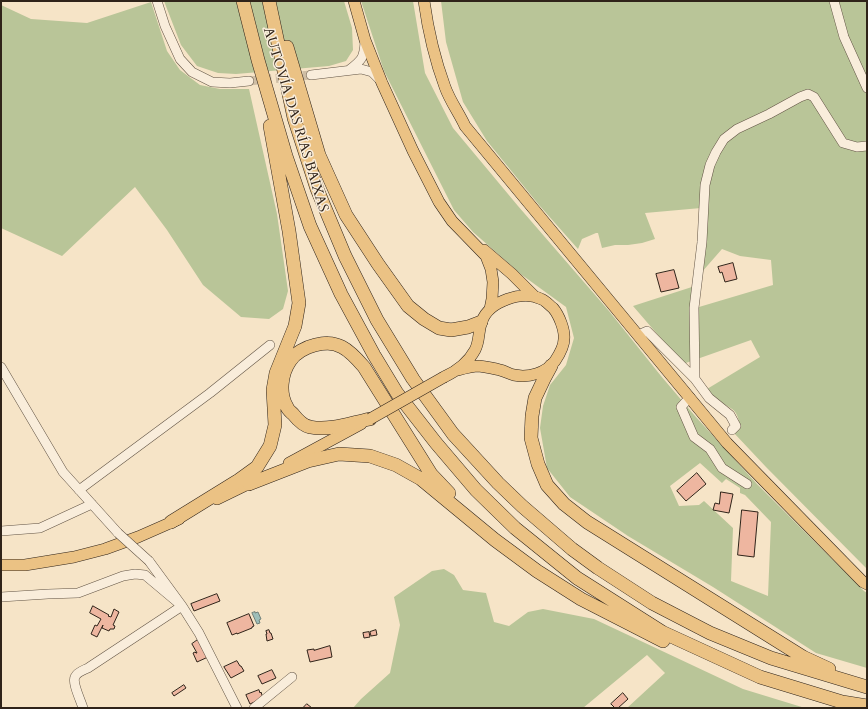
<!DOCTYPE html>
<meta charset="utf-8">
<style>
body{margin:0}
#map{position:relative;width:868px;height:709px;overflow:hidden;background:#f6e4c7;font-family:Cardo,serif}
canvas{display:block}
.frame{position:absolute;inset:0;border:2px solid #2f2319;pointer-events:none}
</style>
<div id="map">
<canvas width="868" height="709"></canvas>
<div class="frame"></div>
</div>
<script>
const ctx = document.querySelector('canvas').getContext('2d');
ctx.lineJoin = 'round';
function fill(path, color) {
  ctx.fillStyle = color;
  ctx.fill(path, 'evenodd');
}
function stroke(path, color, width, dash) {
  ctx.strokeStyle = color;
  ctx.lineWidth = width;
  ctx.lineCap = dash ? 'butt' : 'round';
  ctx.setLineDash(dash || []);
  ctx.stroke(path);
}
function label(font, color, halo, rows, align = 'center') {
  ctx.font = font + ' Cardo,serif';
  ctx.lineWidth = 3;
  ctx.setLineDash([]);
  ctx.textBaseline = 'middle';
  ctx.strokeStyle = halo;
  ctx.fillStyle = color;
  for (const [text, x, y, turn = 0] of rows) {
    ctx.save();
    ctx.translate(x, y);
    ctx.rotate((+turn || 0) * Math.PI / 180);
    ctx.textAlign = isNaN(turn) ? turn : align;
    if (halo) ctx.strokeText(text, 0, 0);
    ctx.fillText(text, 0, 0);
    ctx.restore();
  }
}
fill(new Path2D(`
 M 164,1 L 344,1 L 352,28 L 353,50 L 346,61 L 329,66 L 236,74 L 218,73 L 197,66 L 181,45 Z
 M 361,1 L 413,1 L 425,73 L 453,128 L 518,206 L 609,311 L 661,376 L 695,416 L 757,484 L 864,591 L 867,593 L 867,668 L 816,653 L 713,587 L 628,536 L 570,497 L 547,468 L 540,428 L 543,406 L 550,385 L 566,365 L 574,338 L 566,307 L 522,275 L 473,232 L 454,210 L 384,71 ZM 700,463 L 722,483 L 726,479 L 740,488 L 740,493 L 745,495 L 771,522 L 768,596 L 731,581 L 733,528 L 704,501 L 699,505 L 679,506 L 670,486 Z
 M 441,1 L 867,1 L 867,569 L 766,467 L 734,433 L 740,425 C 736,408 734,411 721,402 C 715,399 711,393 707,389 L 760,357 L 751,340 L 683,364 L 633,306 L 695,286 L 699,307 L 773,285 L 771,260 L 740,256 L 722,249 L 701,273 L 701,208 L 645,213 L 655,239 L 642,243 L 628,245 L 615,245 L 602,248 L 598,233 L 596,233 L 582,239 L 578,249 L 539,205 L 487,141 L 463,102 L 446,42 Z
 M 151,2 L 167,51 L 180,70 L 200,85 L 220,89 L 249,89 L 277,214 L 288,291 L 283,309 L 269,319 L 241,317 L 203,285 L 167,230 L 135,187 L 62,256 L 1,228 L 1,5 L 31,19 L 87,23 Z
 M 444,569 L 454,575 L 463,590 L 486,593 L 494,622 L 509,626 L 528,612 L 543,609 L 594,619 L 743,689 L 805,708 L 627,708 L 665,673 L 647,655 L 583,708 L 353,708 L 361,699 L 390,673 L 400,625 L 394,597 L 432,571 Z`), '#b9c598');
const water = new Path2D(`
 M 255,612 L 255,613 L 258,612 L 261,619 L 259,620 L 260,623 L 257,624 L 252,613 Z`);
fill(water, '#9dbeb9');
stroke(water, '#718079', 1);
const building = new Path2D(`
 M 733,263 L 737,279 L 725,282 L 722,272 L 720,273 L 718,267 Z
 M 674,270 L 679,288 L 661,292 L 656,274 Z
 M 697,473 L 706,484 L 686,501 L 677,491 Z
 M 721,492 L 733,494 L 729,513 L 713,510 L 715,503 L 719,504 Z
 M 742,510 L 758,512 L 754,557 L 738,555 Z
 M 217,594 L 220,601 L 194,611 L 191,604 Z
 M 93,606 L 109,615 L 108,616 L 111,617 L 114,609 L 119,612 L 113,625 L 115,626 L 114,629 L 110,629 L 109,631 L 102,628 L 103,625 L 97,637 L 91,634 L 95,625 L 97,626 L 101,619 L 90,613 Z
 M 249,614 L 254,626 L 252,627 L 252,628 L 237,634 L 237,633 L 232,635 L 227,623 Z
 M 269,630 L 270,633 L 271,633 L 273,639 L 267,641 L 266,634 L 267,634 L 266,631 Z
 M 376,630 L 377,635 L 371,636 L 370,632 Z
 M 369,632 L 370,637 L 364,638 L 363,633 Z
 M 199,639 L 208,657 L 197,662 L 193,653 L 195,652 L 196,653 L 197,653 L 192,644 Z
 M 330,646 L 332,657 L 310,662 L 307,650 L 314,649 L 314,650 Z
 M 237,661 L 240,666 L 241,666 L 244,671 L 231,678 L 224,667 Z
 M 272,670 L 276,678 L 262,684 L 258,676 Z
 M 184,685 L 186,688 L 174,696 L 172,693 Z
 M 259,690 L 260,693 L 261,692 L 263,698 L 250,704 L 246,695 Z
 M 623,693 L 628,699 L 618,708 L 615,708 L 611,704 Z
 M 307,704 L 312,708 L 303,708 Z`);
fill(building, '#eeb6a0');
stroke(building, '#2f2319', 1);
stroke(new Path2D(`
 M 249,81 L 311,75`), '#cebda4', 9, [9, 4.5]);
const minor = new Path2D(`
 M 157,1 L 165,26 L 180,59 L 192,72 L 212,82 L 230,83 L 249,81
 M 834,1 L 844,37 L 867,88
 M 349,70 C 362,60 364,58 365,42
 M 311,75 L 361,69 L 372,72 L 380,80
 M 638,335 L 647,331 L 695,379
 M 1,367 L 63,472 L 118,533
 M 690,397 L 681,407 L 694,437 L 710,449 L 722,468 L 747,484
 M 732,430 L 736,426 L 730,415 L 709,398 L 695,379 L 694,308 L 702,242 L 705,185 L 710,165 L 716,152 L 724,139 L 737,129 L 769,114 L 800,97 L 808,94 L 814,97 L 843,143 L 857,147 L 867,146
 M 79,490 L 210,393 L 270,345
 M 1,531 L 40,528 L 92,504
 M 149,561 L 182,606 L 199,633 L 237,708
 M 1,597 L 48,594 L 78,593 L 123,576 L 135,574 L 145,575 L 182,606 L 88,668 C 84,670 77,672 75,677 C 72,683 81,701 83,708
 M 254,708 L 292,677`);
const major = new Path2D(`
 M 354,1 L 365,40 L 382,83 L 413,151 L 439,202 L 452,221 L 486,256 L 491,269 L 493,282 L 492,299 L 490,309
 M 424,1 C 428,30 435,60 445,87 C 450,101 459,113 465,126 L 727,443 L 863,582 L 867,584
 M 484,250 L 512,274 L 534,296
 M 444,377 C 457,371 468,363 475,350 C 480,341 478,330 482,321 C 489,301 523,290 541,299 C 545,300 549,305 553,308 C 559,315 565,330 564,339 C 564,347 559,355 555,361 C 546,373 529,378 514,375 C 509,374 505,371 500,370 C 493,368 486,367 479,366 C 473,366 465,368 458,370
 M 289,463 L 361,424
 M 217,499 L 256,480
 M 1,565 L 25,565 L 74,557 L 105,549 L 138,537 L 179,519`);
const highway = new Path2D(`
 M 243,1 L 258,60 L 286,156 L 310,226 L 341,294 L 374,355 L 397,393 L 436,443 L 476,490 L 515,528 L 577,578 L 662,632 L 760,677 L 842,702 L 867,706
 M 269,1 L 294,118 L 317,189 L 345,256 L 377,320 L 413,379 L 453,434 L 498,483 L 522,506 L 572,549 L 598,568 L 652,603 L 710,633 L 771,658 L 867,687
 M 287,47 L 319,155 L 346,215 L 378,264 L 408,306 L 424,319 L 439,328 L 451,330 L 468,327 L 481,322
 M 551,366 L 544,379 L 535,398 L 532,416 L 531,438 L 538,464 L 547,485 L 564,504 L 587,522 L 803,657 L 829,669
 M 370,419 C 350,423 330,431 310,427 C 304,426 297,419 293,414 C 291,412 288,410 287,407 C 279,394 281,374 290,361 C 295,353 306,347 315,345 C 324,343 332,342 342,347 C 350,351 358,360 364,367 L 431,474 L 449,493
 M 249,484 L 308,461 L 339,454 L 370,456 L 396,465 L 421,479 L 495,540 L 537,571 L 581,599 L 663,641
 M 171,522 L 239,480 L 257,467 L 270,446 L 275,425 L 273,390 L 276,373 L 295,326 L 299,303 L 289,231 L 270,126`);
stroke(minor, '#615344', 10);
stroke(major, '#2f2319', 12);
stroke(highway, '#2f2319', 14);
stroke(minor, '#f9eddb', 9);
stroke(major, '#ebc284', 11);
stroke(highway, '#ebc284', 13);
const minorBridge = new Path2D(`
 M 118,533 L 149,561`);
const majorBridge = new Path2D(`
 M 370,419 L 444,377`);
stroke(minorBridge, '#615344', 10, []);
stroke(majorBridge, '#2f2319', 12, []);
stroke(minorBridge, '#f9eddb', 9);
stroke(majorBridge, '#ebc284', 11);
label('14px', '#2f2319', '#f9eddb', [
 ["AUTOVÍA DAS RÍAS BAIXAS",295,120,73]
]);
</script>
